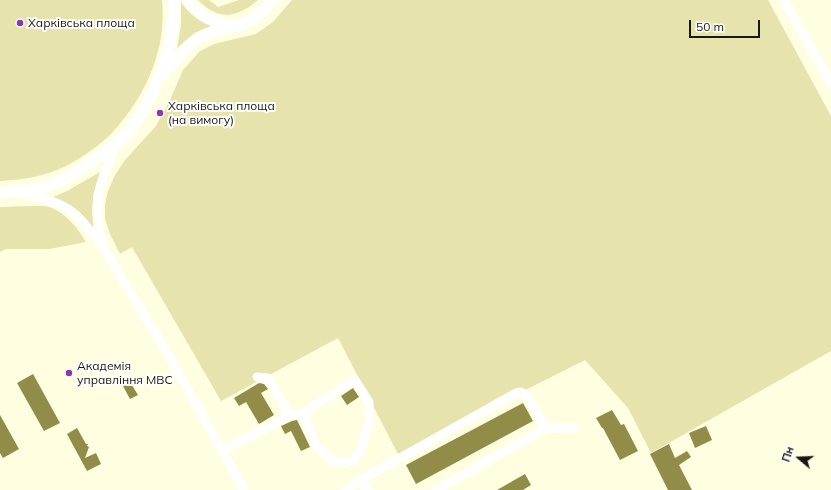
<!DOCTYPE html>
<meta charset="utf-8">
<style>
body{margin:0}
#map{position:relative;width:831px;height:490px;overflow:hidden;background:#fffee1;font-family:Mulish,sans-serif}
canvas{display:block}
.north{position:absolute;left:779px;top:438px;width:40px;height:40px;-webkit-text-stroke:3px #fff;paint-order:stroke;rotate:289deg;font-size:11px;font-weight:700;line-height:16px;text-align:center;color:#19180e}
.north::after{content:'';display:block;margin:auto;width:14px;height:18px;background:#19180e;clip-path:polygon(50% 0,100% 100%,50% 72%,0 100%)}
.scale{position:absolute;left:689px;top:20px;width:71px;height:18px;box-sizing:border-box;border:2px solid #19180e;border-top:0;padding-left:5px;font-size:12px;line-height:14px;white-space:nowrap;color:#19180e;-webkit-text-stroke:3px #fff;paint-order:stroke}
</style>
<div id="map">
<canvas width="831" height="490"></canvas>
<div class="north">Пн</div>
<div class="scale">50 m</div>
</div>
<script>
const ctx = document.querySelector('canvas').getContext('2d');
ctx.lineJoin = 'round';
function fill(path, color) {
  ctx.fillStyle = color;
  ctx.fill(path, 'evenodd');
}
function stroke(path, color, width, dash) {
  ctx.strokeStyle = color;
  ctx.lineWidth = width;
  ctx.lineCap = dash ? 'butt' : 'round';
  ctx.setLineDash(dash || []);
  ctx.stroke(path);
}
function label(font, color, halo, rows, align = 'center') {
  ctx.font = font + ' Mulish,sans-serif';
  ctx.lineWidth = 4;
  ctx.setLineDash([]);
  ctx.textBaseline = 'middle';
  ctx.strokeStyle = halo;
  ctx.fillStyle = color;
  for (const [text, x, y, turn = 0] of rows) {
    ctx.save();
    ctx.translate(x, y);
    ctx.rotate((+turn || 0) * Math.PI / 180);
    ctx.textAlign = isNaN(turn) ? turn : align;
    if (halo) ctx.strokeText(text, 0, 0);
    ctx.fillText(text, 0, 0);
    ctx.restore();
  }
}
fill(new Path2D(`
 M 0,0 L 162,0 C 167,46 148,91 118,126 C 109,137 98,146 86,154 C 73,163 58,171 42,175 C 28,179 14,180 0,181 Z
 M 198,0 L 209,0 L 218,7 L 239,0 L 258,0 C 237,18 218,21 198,0 Z
 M 292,0 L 768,0 L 831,116 L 831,351 L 651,453 L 628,408 L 585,360 L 398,454 L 338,338 L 221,401 L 132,247 L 120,254 L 110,234 L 105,219 L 105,204 L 108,191 L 115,175 L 125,160 L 156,126 L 170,100 L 183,70 L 200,51 L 214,44 L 256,34 L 273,22 Z
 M 181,1 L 214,27 L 177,50 L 181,24 Z
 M 100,172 C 92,195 91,207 94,230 C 81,211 75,206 53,197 L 67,191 Z
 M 32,206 C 37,206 41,206 45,206 C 64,210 77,227 86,242 L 49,249 L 6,249 L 0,252 L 0,207 Z`), '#e6e3ad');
fill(new Path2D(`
 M 33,374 L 60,423 L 44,431 L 17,383 Z
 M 130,382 L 138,395 L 130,399 L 123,386 Z
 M 259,383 L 264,384 L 268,389 L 261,393 L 274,415 L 259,424 L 246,402 L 239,406 L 234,398 Z
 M 353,388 L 359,397 L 347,405 L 341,396 Z
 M 523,403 L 533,421 L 416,484 L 406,465 Z
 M 612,410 L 621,425 L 624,424 L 638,451 L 620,460 L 603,428 L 602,428 L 596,418 Z
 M 0,415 L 19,449 L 3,458 L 0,453 Z
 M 297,420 L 310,447 L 301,451 L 291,431 L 285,434 L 281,426 L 292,421 Z
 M 706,426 L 712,440 L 695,448 L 689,433 Z
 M 77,428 L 86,444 L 88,444 L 87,446 L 89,447 L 85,458 L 96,453 L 101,464 L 87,471 L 67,434 Z
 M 669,444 L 675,458 L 687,451 L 691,457 L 679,465 L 692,490 L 668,490 L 650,454 Z
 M 525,474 L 531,485 L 523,490 L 497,490 Z`), '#918c48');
stroke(new Path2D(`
 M 784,0 L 831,84
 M 116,144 L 106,169 L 98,194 L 97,211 L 98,227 L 105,250 L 169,356 L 244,490
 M 21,193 C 37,197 54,200 68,209 C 82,218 91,233 102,246
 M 257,377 L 268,378 L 290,415
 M 222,451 L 290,415 L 303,413 L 355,380 L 369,402 L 369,423 L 360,452 L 353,460 L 344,463 L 335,462 L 329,458 L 316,446 L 303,413
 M 359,481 L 516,393 L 521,392 L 527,396 L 546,428
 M 344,490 L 359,481 L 369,490
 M 436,490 L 546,428 L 575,428`), '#fff', 9);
stroke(new Path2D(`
 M 187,0 C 199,17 213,21 232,27
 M 162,75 L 186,48 L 198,38 L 212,32 L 243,24 L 254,18 L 262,12 L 273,0
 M 0,193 C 12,192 24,192 36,189 C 57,185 79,171 95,159 C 102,155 109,150 115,145 C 148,117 167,66 173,24 C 174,16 174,8 174,0`), '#fff', 12);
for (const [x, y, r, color] of [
 [20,23,4,"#8939a9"],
 [160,113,4,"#8939a9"],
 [69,373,4,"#8939a9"]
]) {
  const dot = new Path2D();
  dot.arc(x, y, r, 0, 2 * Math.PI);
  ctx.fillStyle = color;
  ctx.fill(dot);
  stroke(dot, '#fff', 1.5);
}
label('12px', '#19180e', '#fff', [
 ["Харківська площа",28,23],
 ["Харківська площа",168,106],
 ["(на вимогу)",168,120],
 ["Академія",77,366],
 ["управління МВС",77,380]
], 'left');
</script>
